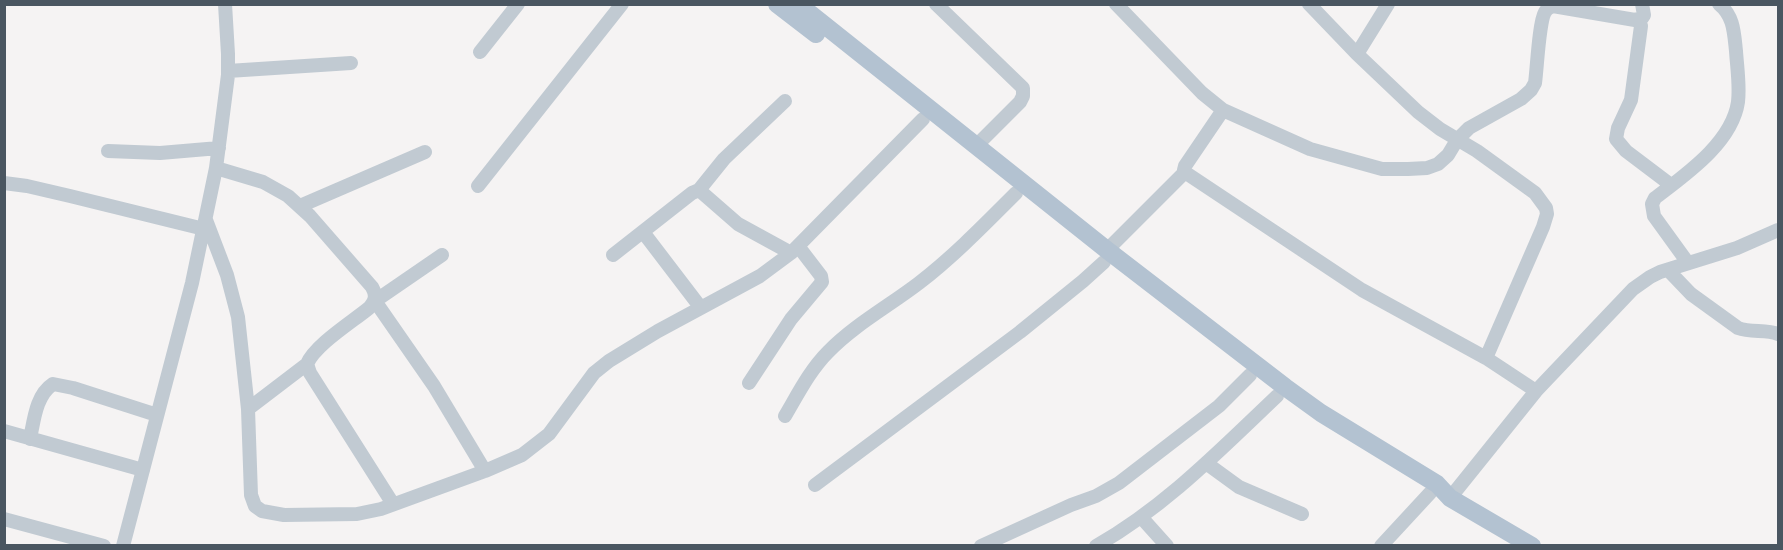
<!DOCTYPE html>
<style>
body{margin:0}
#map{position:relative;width:1783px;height:550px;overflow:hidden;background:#f5f3f3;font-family:"Asap Condensed",sans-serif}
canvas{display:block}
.frame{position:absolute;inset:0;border:6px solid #4a5661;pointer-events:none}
</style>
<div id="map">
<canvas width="1783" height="550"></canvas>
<div class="frame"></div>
</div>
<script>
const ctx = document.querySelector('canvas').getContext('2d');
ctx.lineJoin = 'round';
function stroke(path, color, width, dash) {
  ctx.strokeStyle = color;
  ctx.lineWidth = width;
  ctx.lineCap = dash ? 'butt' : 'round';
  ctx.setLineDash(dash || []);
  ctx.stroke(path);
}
stroke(new Path2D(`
 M 936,4 L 1023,88 L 1023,96 L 1020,102 L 976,146
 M 1116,4 L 1202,93 L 1223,110 L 1310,149 L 1382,169 L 1408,169 L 1427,168 L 1438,164 L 1448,155 L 1457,140 L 1469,128 L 1521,99 L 1531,90 L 1535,83 C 1537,69 1539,22 1545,12 C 1547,8 1549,8 1553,6 L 1635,20 L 1642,18 L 1644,15 L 1642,4
 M 1309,4 L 1357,54 L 1418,112 L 1440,129 L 1477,151 L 1535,193 L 1546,208 L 1547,214 L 1543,227 L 1486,358
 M 1639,20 L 1641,26 L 1631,100 L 1618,128 L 1616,139 L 1626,151 L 1671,185
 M 480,52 L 518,4
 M 1357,54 L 1388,4
 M 228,71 L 351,63
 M 1223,110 L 1185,166 L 1184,170 L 1186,173 L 1362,290 L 1486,358 L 1536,391
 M 108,151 L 160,153 L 219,148
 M 216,168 L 263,182 L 288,196 L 310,216 L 372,287 C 377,296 375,301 369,308 C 352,322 315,345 307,364 L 310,373 L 393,504
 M 4,183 L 27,186 L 70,196 L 204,229
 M 478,186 L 622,4
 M 699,190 L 724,159 L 785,101
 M 300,206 L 425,152
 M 206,220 L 227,275 L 238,317 L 248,409 L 251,495 L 255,506 L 262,511 L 284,515 L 357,514 L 381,509 L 485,471 L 522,455 L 549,434 L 594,373 L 609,361 L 658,331 L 760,276 L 791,253 L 923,119
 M 643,232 L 701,308
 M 1107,250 L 1185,172
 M 442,255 L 375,301 L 434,386 L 485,471
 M 613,255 L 692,193 L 699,190 L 738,224 L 791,253
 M 1688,263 L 1654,216 L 1652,204 L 1655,198 C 1685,175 1732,143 1738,102 C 1740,85 1737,67 1736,51 C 1734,33 1734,16 1719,4
 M 1668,270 L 1691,294 L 1738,328 C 1751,333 1766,329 1778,334
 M 749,383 L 791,319 L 822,282 L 821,276 L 798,246
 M 248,409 L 307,364
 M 785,416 C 798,394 810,370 828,352 C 854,325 889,306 919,283 C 954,256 985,224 1016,193
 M 4,431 L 143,470
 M 30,439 C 34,420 36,395 53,384 L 73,388 L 157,415
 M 1206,463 L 1239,487 L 1302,514
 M 815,485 L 1020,332 L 1083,281 L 1104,262
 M 1450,498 L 1536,391 L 1633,289 L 1650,277 L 1660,272 L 1737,248 L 1778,230
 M 1141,517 L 1167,546
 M 4,519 L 104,546
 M 123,546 L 192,283 L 216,168 L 228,75 L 228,54 L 225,4
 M 981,546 L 1071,505 L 1096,496 L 1119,483 L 1219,406 L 1250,375
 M 1096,546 C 1165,507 1220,450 1277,396
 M 1381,546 L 1430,493`), '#c1cad2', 14);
stroke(new Path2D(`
 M 777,4 L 816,34
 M 798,4 L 1107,250 L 1285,387 L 1321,413 L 1437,484 L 1450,498 L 1532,546`), '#b3c2d1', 18);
</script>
